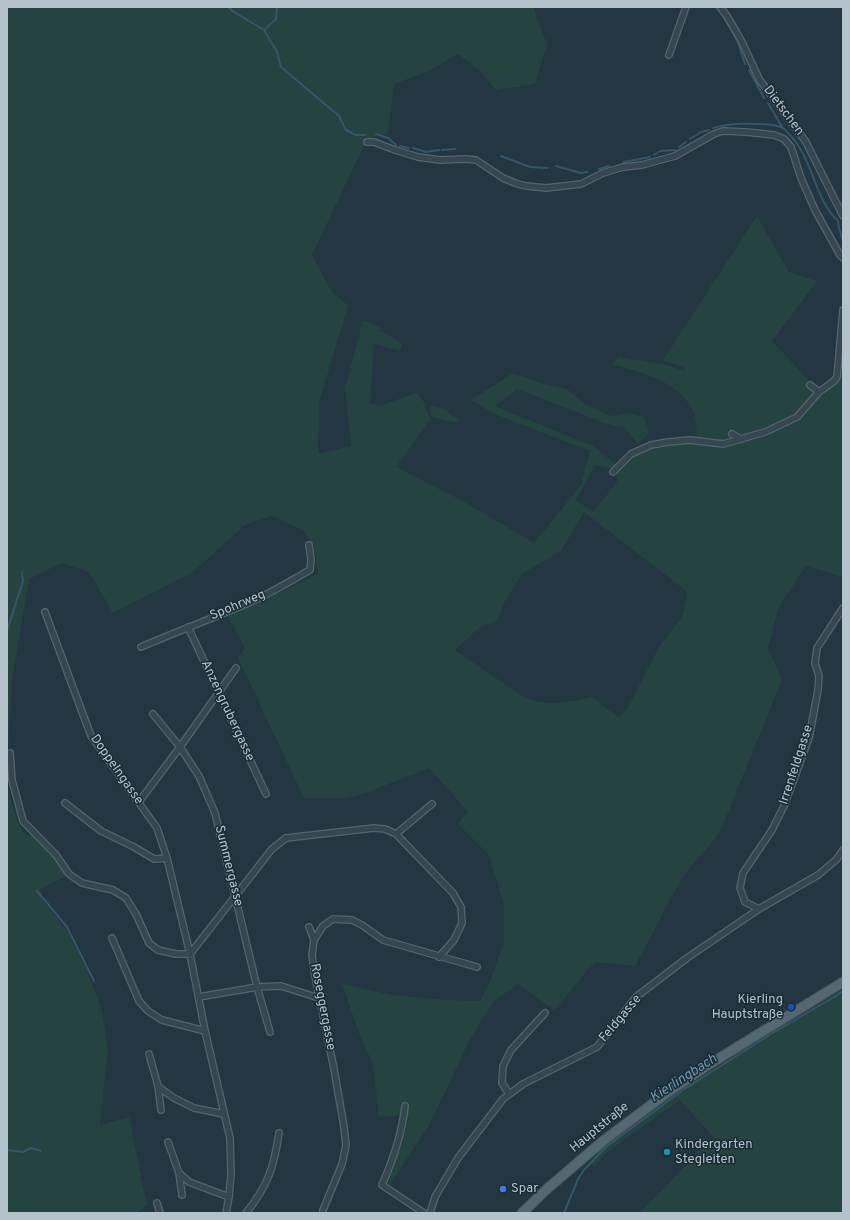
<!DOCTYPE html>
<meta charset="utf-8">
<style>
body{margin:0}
#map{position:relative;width:850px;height:1220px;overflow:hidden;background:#233642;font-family:Overpass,sans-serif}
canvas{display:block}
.frame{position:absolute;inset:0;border:8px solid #b4c2cc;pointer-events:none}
</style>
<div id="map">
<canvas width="850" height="1220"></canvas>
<div class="frame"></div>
</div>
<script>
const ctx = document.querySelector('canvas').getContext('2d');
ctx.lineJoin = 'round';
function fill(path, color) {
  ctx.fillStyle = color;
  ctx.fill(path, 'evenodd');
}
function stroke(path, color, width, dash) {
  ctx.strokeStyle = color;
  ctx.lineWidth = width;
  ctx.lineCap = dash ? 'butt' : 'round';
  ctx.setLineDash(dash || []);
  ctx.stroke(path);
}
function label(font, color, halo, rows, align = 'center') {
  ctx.font = font + ' Overpass,sans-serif';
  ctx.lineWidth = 3;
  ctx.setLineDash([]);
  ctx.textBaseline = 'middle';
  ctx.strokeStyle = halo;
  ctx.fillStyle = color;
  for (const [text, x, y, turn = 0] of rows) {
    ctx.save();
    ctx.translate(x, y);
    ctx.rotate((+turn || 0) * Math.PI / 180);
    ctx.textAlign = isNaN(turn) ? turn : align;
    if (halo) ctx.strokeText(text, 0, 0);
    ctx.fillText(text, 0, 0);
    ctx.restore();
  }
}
fill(new Path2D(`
 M 7,7 L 533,7 L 547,44 L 535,84 L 496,90 L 479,70 L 458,54 L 427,72 L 394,84 L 388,133 L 367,139 L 312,255 L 331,291 L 348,305 L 319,403 L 318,454 L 351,446 L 345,389 L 363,320 L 381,327 L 379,331 L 394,338 L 402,344 L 400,351 L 374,344 L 370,403 L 379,406 L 416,393 L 425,403 L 425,410 L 431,419 L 396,467 L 461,500 L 534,543 L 581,485 L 590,451 L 494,414 L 471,400 L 513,373 L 544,384 L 567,389 L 586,405 L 611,416 L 628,413 L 644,417 L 647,425 L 649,433 L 638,444 L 624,427 L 613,426 L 517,389 L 495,406 L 593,446 L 617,465 L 614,469 L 595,465 L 576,500 L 593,512 L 617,482 L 617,471 C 629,460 642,450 659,445 C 672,441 685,442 697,435 C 696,428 696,419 694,413 C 680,381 643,374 613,364 L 618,357 L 663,364 L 684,371 L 685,368 L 663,360 L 757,216 L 789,272 L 817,281 L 772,341 L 818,390 L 840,376 L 843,320 L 843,577 L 806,566 L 779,607 L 768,648 L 782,680 L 720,832 L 682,878 L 635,966 L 595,962 L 554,1010 L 518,984 L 493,1002 L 469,1041 L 430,1124 L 389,1186 L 388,1183 L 395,1165 L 409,1118 L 400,1115 L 379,1117 L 373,1064 L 360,1036 L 342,984 L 393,995 L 446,1000 L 480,1001 L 491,979 L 504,941 L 504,905 L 489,855 L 458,824 L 468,812 L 429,768 L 363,794 L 347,798 L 304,798 L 238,658 L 245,648 L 227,615 L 257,603 L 318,574 L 314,546 L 304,531 L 271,516 L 245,525 L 193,572 L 113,613 L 89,572 L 62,563 L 29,579 L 12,680 L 7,766 ZM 584,512 L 685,590 L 687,597 L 682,618 L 660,645 L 629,706 L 619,718 L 592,697 C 568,702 549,707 525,698 L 455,650 L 479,628 L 498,620 L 504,603 L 522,574 L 561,551 Z
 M 432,405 L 444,409 L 453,416 L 459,418 L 458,423 L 435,418 L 431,416 L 430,407 Z
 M 7,787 L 18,823 L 25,834 L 37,838 L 53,855 L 66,876 L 40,889 L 44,902 L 66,929 L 88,973 L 102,1010 L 108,1049 L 100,1125 L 129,1117 L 147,1205 L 137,1213 L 7,1213 Z
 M 843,988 L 843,1213 L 640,1213 L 713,1137 L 680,1100 L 606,1153 L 594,1167 L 589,1161 L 601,1148 L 687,1085 Z`), '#254340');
stroke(new Path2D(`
 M 228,7 L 234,12 L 264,30 L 277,52 L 281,67 L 339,116 L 346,130 L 356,135 L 365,135
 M 721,13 L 737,40 L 745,64
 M 264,30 L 276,19 L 277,7
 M 749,70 L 764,98
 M 768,103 L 782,127
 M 713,128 C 727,124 741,123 756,124 C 763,124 776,124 783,128 C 785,129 787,132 789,134 C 813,158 814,199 838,221 L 839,228 L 843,241
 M 376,134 L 388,138 L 396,145
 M 690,139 L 701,132 L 709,130
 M 400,146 L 409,148
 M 679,147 L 686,142
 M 413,148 L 426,152 L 439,150
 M 442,150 L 455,149
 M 654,155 L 660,151 L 675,150
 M 501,156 L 530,167 L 547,168
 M 624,162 L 650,157
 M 556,166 L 581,173 L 587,172
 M 599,169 L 609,166
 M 7,631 L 23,581 L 22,572
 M 37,891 L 67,927 L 94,981
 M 7,1150 L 23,1152 L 31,1148 L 41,1151
 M 564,1213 L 578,1179 L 584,1170 L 606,1147 L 683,1090 L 771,1034 L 836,996 L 843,991`), '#35556a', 2);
const minor = new Path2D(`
 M 720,7 L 727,16 L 742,42 L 759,79 L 806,142 L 843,216
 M 669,55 L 686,7
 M 367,142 L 374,142 L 395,150 L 418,157 L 440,160 L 466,159 L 476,160 L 503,178 L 515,183 L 526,186 L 546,188 L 581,184 L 603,173 L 623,167 L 642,165 L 675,156 L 714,134 L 723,131 L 746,132 L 774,135 L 784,139 L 791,147 L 801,178 L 815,210 L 840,255 L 843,258
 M 810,385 L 819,392
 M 732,434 L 741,439
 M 613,472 L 631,454 L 651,445 L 668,442 L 690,440 L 723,444 L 765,432 L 797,417 L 819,392 L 834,381 L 837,377 L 843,310
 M 45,612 L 91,736 L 157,828 L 167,858 L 190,954 L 205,1031 L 230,1138 L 231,1174 L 229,1197 L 226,1213
 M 188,627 L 266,794
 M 141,647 C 176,632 213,618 248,603 C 270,594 290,581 310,570 L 311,560 L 309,545
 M 153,714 L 180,747 L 199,776 L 215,813 L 257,987 L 270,1032
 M 10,753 L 12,780 L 23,821 L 56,855 L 69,874 L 82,883 L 113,890 L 126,898 L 136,914 L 149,943 L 158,950 L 176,954 L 190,954 L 272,849 L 286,838 L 374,828 L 385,829 L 396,834 L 453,893 L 461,907 L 462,923 L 454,940 L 439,957
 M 139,802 L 180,747 L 236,668
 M 65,803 L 101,831 L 134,847 L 154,859 L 167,858
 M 396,834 L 432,804
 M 759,909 L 745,902 L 740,888 L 743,873 L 772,830 L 784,806 L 809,738 L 818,690 L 819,676 L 815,663 L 817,648 L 843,608
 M 309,927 L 314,940
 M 112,938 L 139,1001 L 148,1011 L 162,1020 L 205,1031
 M 199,997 L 257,987 L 281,986 L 319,998
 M 149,1054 L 158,1086 L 164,1091 L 174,1098 L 194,1108 L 224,1114
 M 158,1086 L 161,1110
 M 509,1094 L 502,1083 L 503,1066 L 511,1050 L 545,1013
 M 405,1106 C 402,1134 393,1160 382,1185 L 424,1213
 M 168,1142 L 179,1173 L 189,1182 L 229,1197
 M 179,1173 L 182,1195
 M 157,1203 L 160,1213
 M 246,1213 C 268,1186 274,1167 279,1133
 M 323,1213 L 323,1210 L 342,1164 L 346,1145 L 344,1127 L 334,1069 L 315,976 L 312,955 L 314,940 L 323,926 L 333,919 L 352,920 L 362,925 L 383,940 L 477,967
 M 430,1213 L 435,1197 L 458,1158 L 503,1099 L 523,1084 L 597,1047 L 636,997 L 687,958 L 759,909 L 818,875 L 836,860 L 843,850`);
const primary = new Path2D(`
 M 522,1213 L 547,1189 L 603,1141 L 667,1093 L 705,1067 L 843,982`);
stroke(minor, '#55656f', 8);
stroke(primary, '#44535e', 11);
stroke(minor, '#374751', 5.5);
stroke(primary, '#556771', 9);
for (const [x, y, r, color] of [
 [791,1007,4,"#1a4fb4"],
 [667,1152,4,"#0f9aa8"],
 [503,1189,4,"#3f7fe0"]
]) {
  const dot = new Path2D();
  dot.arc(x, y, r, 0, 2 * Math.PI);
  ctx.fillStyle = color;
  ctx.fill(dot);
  stroke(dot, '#1c2c37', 1.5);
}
label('13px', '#b4c2cc', '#1c2c37', [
 ["Dietschen",783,111,53],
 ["Spohrweg",238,606,-23],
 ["Anzengrubergasse",227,711,65],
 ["Irrenfeldgasse",797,765,-72],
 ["Doppelngasse",116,770,55],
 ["Summergasse",228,866,76],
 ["Roseggergasse",322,1007,79],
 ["Feldgasse",621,1019,-50],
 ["Hauptstraße",600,1128,-39]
]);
label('13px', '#b4c2cc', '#1c2c37', [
 ["Kierling",783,1000,"right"],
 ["Hauptstraße",783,1015,"right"],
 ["Kindergarten",675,1145],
 ["Stegleiten",675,1160],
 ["Spar",511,1189]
], 'left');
label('italic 14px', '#7199b2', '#1c2c37', [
 ["Kierlingbach",684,1079,-33]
]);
</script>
